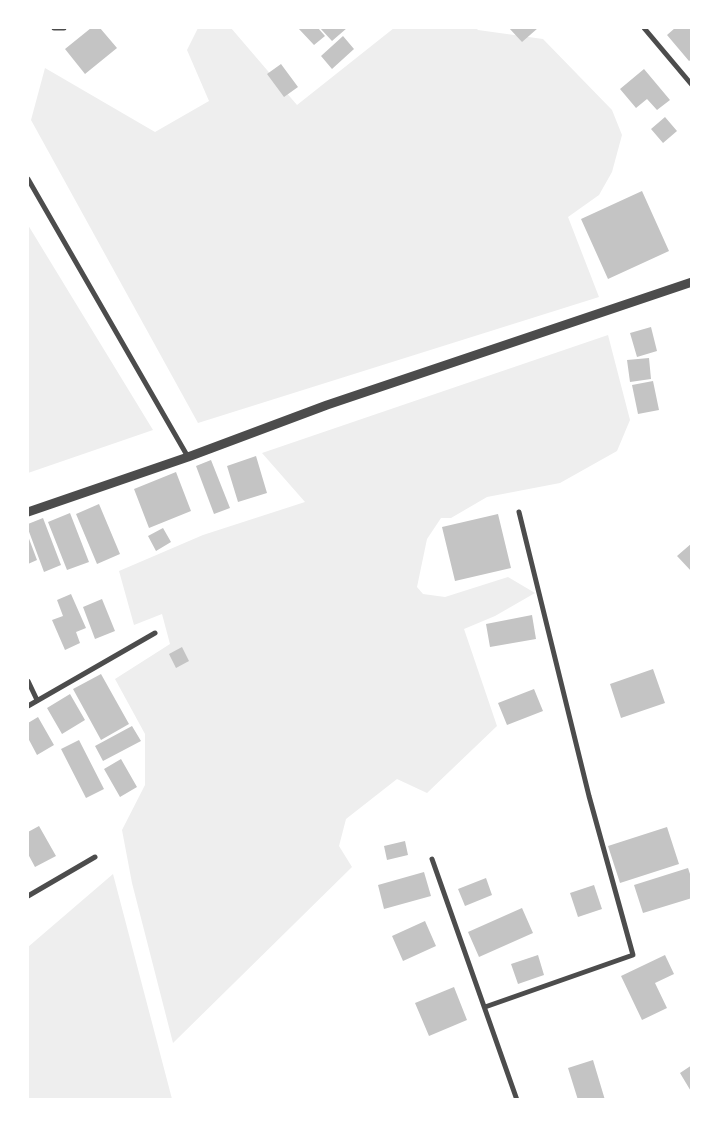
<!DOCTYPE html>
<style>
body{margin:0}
#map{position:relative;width:719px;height:1127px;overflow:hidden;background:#fff;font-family:"Libre Baskerville",serif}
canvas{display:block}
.frame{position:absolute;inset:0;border:29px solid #fff;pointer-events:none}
</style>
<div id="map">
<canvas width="719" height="1127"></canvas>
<div class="frame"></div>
</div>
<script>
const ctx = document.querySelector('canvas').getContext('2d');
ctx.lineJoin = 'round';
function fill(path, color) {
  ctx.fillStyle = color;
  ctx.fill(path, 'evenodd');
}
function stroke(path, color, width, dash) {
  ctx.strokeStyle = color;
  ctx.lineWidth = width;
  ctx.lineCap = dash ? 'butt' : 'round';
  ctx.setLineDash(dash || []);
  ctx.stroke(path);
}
fill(new Path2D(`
 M 198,28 L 231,28 L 297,105 L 394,28 L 476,28 L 478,30 L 543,39 L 612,110 L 622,135 L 612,172 L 599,195 L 568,217 L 599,297 L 198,423 L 31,120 L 45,68 L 155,132 L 209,101 L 187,50 Z
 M 28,225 L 153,430 L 28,473 Z
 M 608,335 L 630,420 L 617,451 L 560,483 L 487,497 L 451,518 L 441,518 L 427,539 L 417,587 L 423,594 L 445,597 L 508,577 L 535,593 L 495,616 L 464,629 L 497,726 L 427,793 L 397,779 L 346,819 L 339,846 L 352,867 L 173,1043 L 132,883 L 122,830 L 145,785 L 145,734 L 115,679 L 170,644 L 162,614 L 134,625 L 119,571 L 203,535 L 305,502 L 262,453 Z
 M 113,874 L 172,1099 L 28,1099 L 28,947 Z`), '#eee');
fill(new Path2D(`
 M 91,28 L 100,28 L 117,48 L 85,74 L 65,49 Z
 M 298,28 L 318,28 L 325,36 L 314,45 Z
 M 320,28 L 347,28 L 332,41 Z
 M 509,28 L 538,28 L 522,42 Z
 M 675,28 L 692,28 L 692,59 L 689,61 L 667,35 Z
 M 343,36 L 354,49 L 332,69 L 321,56 Z
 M 281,64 L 298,87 L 284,97 L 267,74 Z
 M 644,69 L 670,100 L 657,110 L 647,99 L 636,108 L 620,89 Z
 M 665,117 L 677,131 L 663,143 L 651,129 Z
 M 642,191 L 669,251 L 608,279 L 581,219 Z
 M 651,327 L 657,351 L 637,357 L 630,333 Z
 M 649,358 L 651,379 L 630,382 L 627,360 Z
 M 653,381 L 659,410 L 638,414 L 632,385 Z
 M 256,456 L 267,493 L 238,502 L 227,466 Z
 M 211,460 L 230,508 L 214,514 L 196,466 Z
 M 176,472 L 191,511 L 149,528 L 134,489 Z
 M 99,504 L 120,554 L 97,564 L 76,514 Z
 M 70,513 L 89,562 L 67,570 L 48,522 Z
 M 498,514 L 511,568 L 455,581 L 442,527 Z
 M 43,518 L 61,565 L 44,572 L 28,529 L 28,524 Z
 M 163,528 L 171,542 L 156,551 L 148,536 Z
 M 28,536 L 37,560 L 28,564 Z
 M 692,543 L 692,572 L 677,556 Z
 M 71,594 L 86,628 L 76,632 L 80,643 L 65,650 L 52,620 L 63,616 L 57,600 Z
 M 102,599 L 115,631 L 95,639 L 83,607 Z
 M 532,615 L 536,639 L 490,647 L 486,624 Z
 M 182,647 L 189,661 L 176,668 L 169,654 Z
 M 653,669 L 665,703 L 621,718 L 610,684 Z
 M 101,674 L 129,724 L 101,740 L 73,689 Z
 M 534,689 L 543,711 L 507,725 L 498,703 Z
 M 70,694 L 85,720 L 62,734 L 47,708 Z
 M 38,717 L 54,745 L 37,755 L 28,738 L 28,723 Z
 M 132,726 L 141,741 L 103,761 L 95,746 Z
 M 79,740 L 104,789 L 86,798 L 61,749 Z
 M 121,759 L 137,787 L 120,797 L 104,769 Z
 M 39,826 L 56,856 L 35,867 L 28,854 L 28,832 Z
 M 667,827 L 679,864 L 620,883 L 608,846 Z
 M 405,841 L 408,855 L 387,860 L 384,846 Z
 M 688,868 L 692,880 L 692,898 L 643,913 L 634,885 Z
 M 424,872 L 431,896 L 384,909 L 378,885 Z
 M 486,878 L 492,895 L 465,906 L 458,889 Z
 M 594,885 L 602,909 L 578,917 L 570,893 Z
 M 522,908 L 533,933 L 479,957 L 468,932 Z
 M 425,921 L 436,946 L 403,961 L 392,936 Z
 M 538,955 L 544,975 L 518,984 L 511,964 Z
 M 665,955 L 674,974 L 655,983 L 667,1008 L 642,1020 L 621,976 Z
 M 454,987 L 467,1020 L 429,1036 L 415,1003 Z
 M 593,1060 L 605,1100 L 578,1100 L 568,1068 Z
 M 692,1065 L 692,1093 L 680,1073 Z`), '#c4c4c4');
stroke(new Path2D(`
 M 54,28 L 64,28
 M 644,28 L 692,85
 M 28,179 L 188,457
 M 28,681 L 37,700
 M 28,706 L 155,633
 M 432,859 L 517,1100
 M 28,896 L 95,857
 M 485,1007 L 633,955 L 589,796 L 519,512`), '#4c4c4c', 5);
stroke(new Path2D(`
 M 28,512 L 188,457 L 327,405 L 692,282`), '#4c4c4c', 9);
</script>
